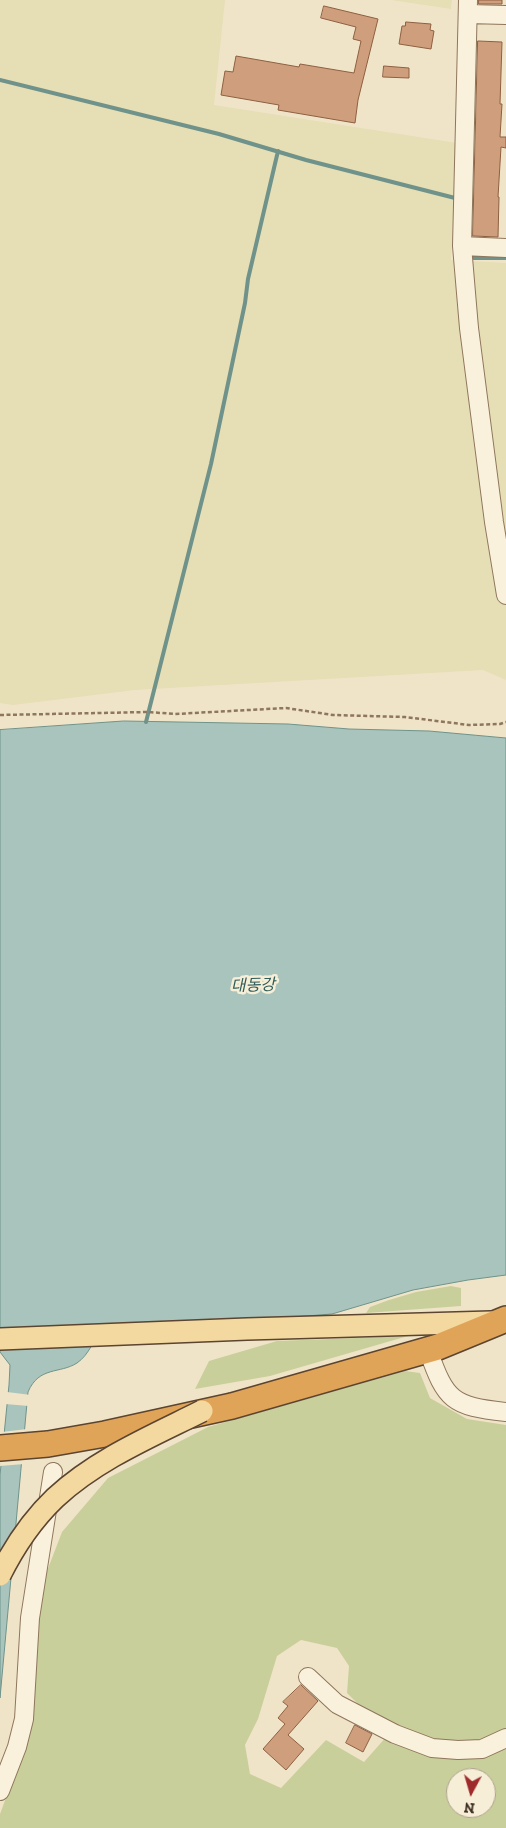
<!DOCTYPE html>
<meta charset="utf-8">
<style>
body{margin:0}
#map{position:relative;width:506px;height:1828px;overflow:hidden;background:#f0e4c8;font-family:"Zilla Slab",serif}
canvas{display:block}
.north{position:absolute;left:446px;top:1768px;width:50px;height:50px;box-sizing:border-box;background:#f7eed8;border:1px solid #ada18e;border-radius:50%;rotate:186deg;font-size:14px;font-weight:700;line-height:20px;text-align:center;color:#3d2e20}
.north::after{content:'';display:block;margin:auto;width:18px;height:22px;background:#9e2a2b;clip-path:polygon(50% 0,100% 100%,50% 72%,0 100%)}
</style>
<div id="map">
<canvas width="506" height="1828"></canvas>
<div class="north">N</div>
</div>
<script>
const ctx = document.querySelector('canvas').getContext('2d');
ctx.lineJoin = 'round';
function fill(path, color) {
  ctx.fillStyle = color;
  ctx.fill(path, 'evenodd');
}
function stroke(path, color, width, dash) {
  ctx.strokeStyle = color;
  ctx.lineWidth = width;
  ctx.lineCap = dash ? 'butt' : 'round';
  ctx.setLineDash(dash || []);
  ctx.stroke(path);
}
function label(font, color, halo, rows, align = 'center') {
  ctx.font = font + ' "Zilla Slab","Noto Sans KR",serif';
  ctx.lineWidth = 5;
  ctx.setLineDash([]);
  ctx.textBaseline = 'middle';
  ctx.strokeStyle = halo;
  ctx.fillStyle = color;
  for (const [text, x, y, turn = 0] of rows) {
    ctx.save();
    ctx.translate(x, y);
    ctx.rotate((+turn || 0) * Math.PI / 180);
    ctx.textAlign = isNaN(turn) ? turn : align;
    if (halo) ctx.strokeText(text, 0, 0);
    ctx.fillText(text, 0, 0);
    ctx.restore();
  }
}
fill(new Path2D(`
 M 0,0 L 225,0 L 214,105 L 457,143 L 451,260 L 506,263 L 506,680 L 483,670 L 135,690 L 13,705 L 0,703 Z
 M 391,0 L 452,0 L 451,9 Z`), '#e6deb5');
fill(new Path2D(`
 M 451,1286 L 461,1288 L 461,1306 L 366,1313 L 370,1307 L 389,1300 L 416,1292 Z
 M 408,1336 L 270,1376 L 195,1389 L 209,1361 L 277,1341 Z
 M 405,1371 L 420,1373 L 430,1398 L 467,1419 L 506,1425 L 506,1731 L 465,1744 L 445,1742 L 415,1735 L 363,1709 L 347,1693 L 349,1666 L 337,1648 L 301,1640 L 277,1656 L 258,1719 L 245,1745 L 250,1774 L 281,1788 L 326,1740 L 364,1762 L 387,1736 C 427,1762 463,1761 506,1745 L 506,1828 L 0,1828 L 0,1814 L 24,1749 L 42,1584 L 62,1532 L 108,1478 L 208,1427 ZM 456,1778 L 486,1778 L 486,1808 L 456,1808 Z`), '#c9cf9b');
const water = new Path2D(`
 M 124,721 L 288,724 L 349,729 L 429,731 L 506,738 L 506,1275 L 468,1280 L 413,1290 L 332,1314 L 241,1321 L 102,1327 C 95,1338 89,1355 77,1363 C 60,1374 39,1366 28,1392 L 0,1698 L 0,1475 L 9,1385 L 10,1365 L 0,1352 L 0,730 Z`);
fill(water, '#a9c4bc');
stroke(water, '#6f938a', 1);
fill(new Path2D(`
 M 7,1392 L 31,1395 L 29,1406 L 5,1404 Z
 M 27,1429 L 24,1464 L 0,1466 L 2,1432 Z`), '#f0e4c8');
stroke(new Path2D(`
 M 0,80 L 219,134 L 306,160 L 455,198
 M 468,258 L 506,258
 M 146,722 L 211,464 L 245,303 L 248,279 L 278,151`), '#6f938a', 4);
const building = new Path2D(`
 M 479,0 L 502,0 L 502,4 L 479,4 Z
 M 324,6 L 378,19 L 358,100 L 355,123 L 278,110 L 279,105 L 221,95 L 225,71 L 233,72 L 236,56 L 299,67 L 300,64 L 354,73 L 361,41 L 353,39 L 356,27 L 321,18 Z
 M 406,22 L 431,24 L 430,30 L 434,31 L 431,49 L 399,44 L 402,26 L 405,26 Z
 M 478,41 L 502,42 L 500,104 L 502,104 L 500,137 L 506,137 L 506,148 L 501,147 L 498,197 L 499,197 L 498,237 L 473,236 Z
 M 384,66 L 409,68 L 409,78 L 383,77 Z
 M 301,1685 L 318,1701 L 288,1735 L 304,1749 L 286,1770 L 263,1749 L 285,1724 L 278,1718 L 288,1706 L 283,1702 Z
 M 355,1725 L 372,1734 L 363,1752 L 346,1743 Z`);
fill(building, '#cf9f7d');
stroke(building, '#8d5f41', 1);
const minor = new Path2D(`
 M 468,0 L 462,246 L 469,328 L 494,522 L 506,595
 M 468,14 L 506,15
 M 462,246 L 506,248
 M 428,1350 C 446,1401 452,1406 506,1412
 M 308,1677 L 337,1704 L 395,1734 L 432,1748 L 458,1750 L 482,1749 L 506,1738
 M 0,1791 L 17,1747 L 24,1719 L 30,1618 L 53,1472`);
const major = new Path2D(`
 M 0,1339 L 247,1329 L 491,1322`);
const highway = new Path2D(`
 M 0,1448 L 48,1444 L 105,1434 L 232,1406 L 438,1347 L 506,1319`);
stroke(minor, '#8d765c', 20);
stroke(major, '#5b4430', 24);
stroke(highway, '#5b4430', 28);
stroke(new Path2D(`
 M 0,715 L 148,712 L 175,714 L 286,708 L 333,715 L 405,717 L 469,725 L 500,724 L 506,722`), '#8d765c', 2.5, [4, 2.5]);
stroke(minor, '#faf1dc', 18);
stroke(major, '#f3d9a0', 21);
stroke(highway, '#e0a458', 25);
const majorBridge = new Path2D(`
 M 0,1575 C 14,1547 33,1519 55,1498 C 97,1459 152,1436 202,1411`);
stroke(majorBridge, '#5b4430', 24, []);
stroke(majorBridge, '#f3d9a0', 21);
label('italic 16px', '#2f5d5a', '#f7eed8', [
 ["대동강",253,986,-2]
]);
</script>
